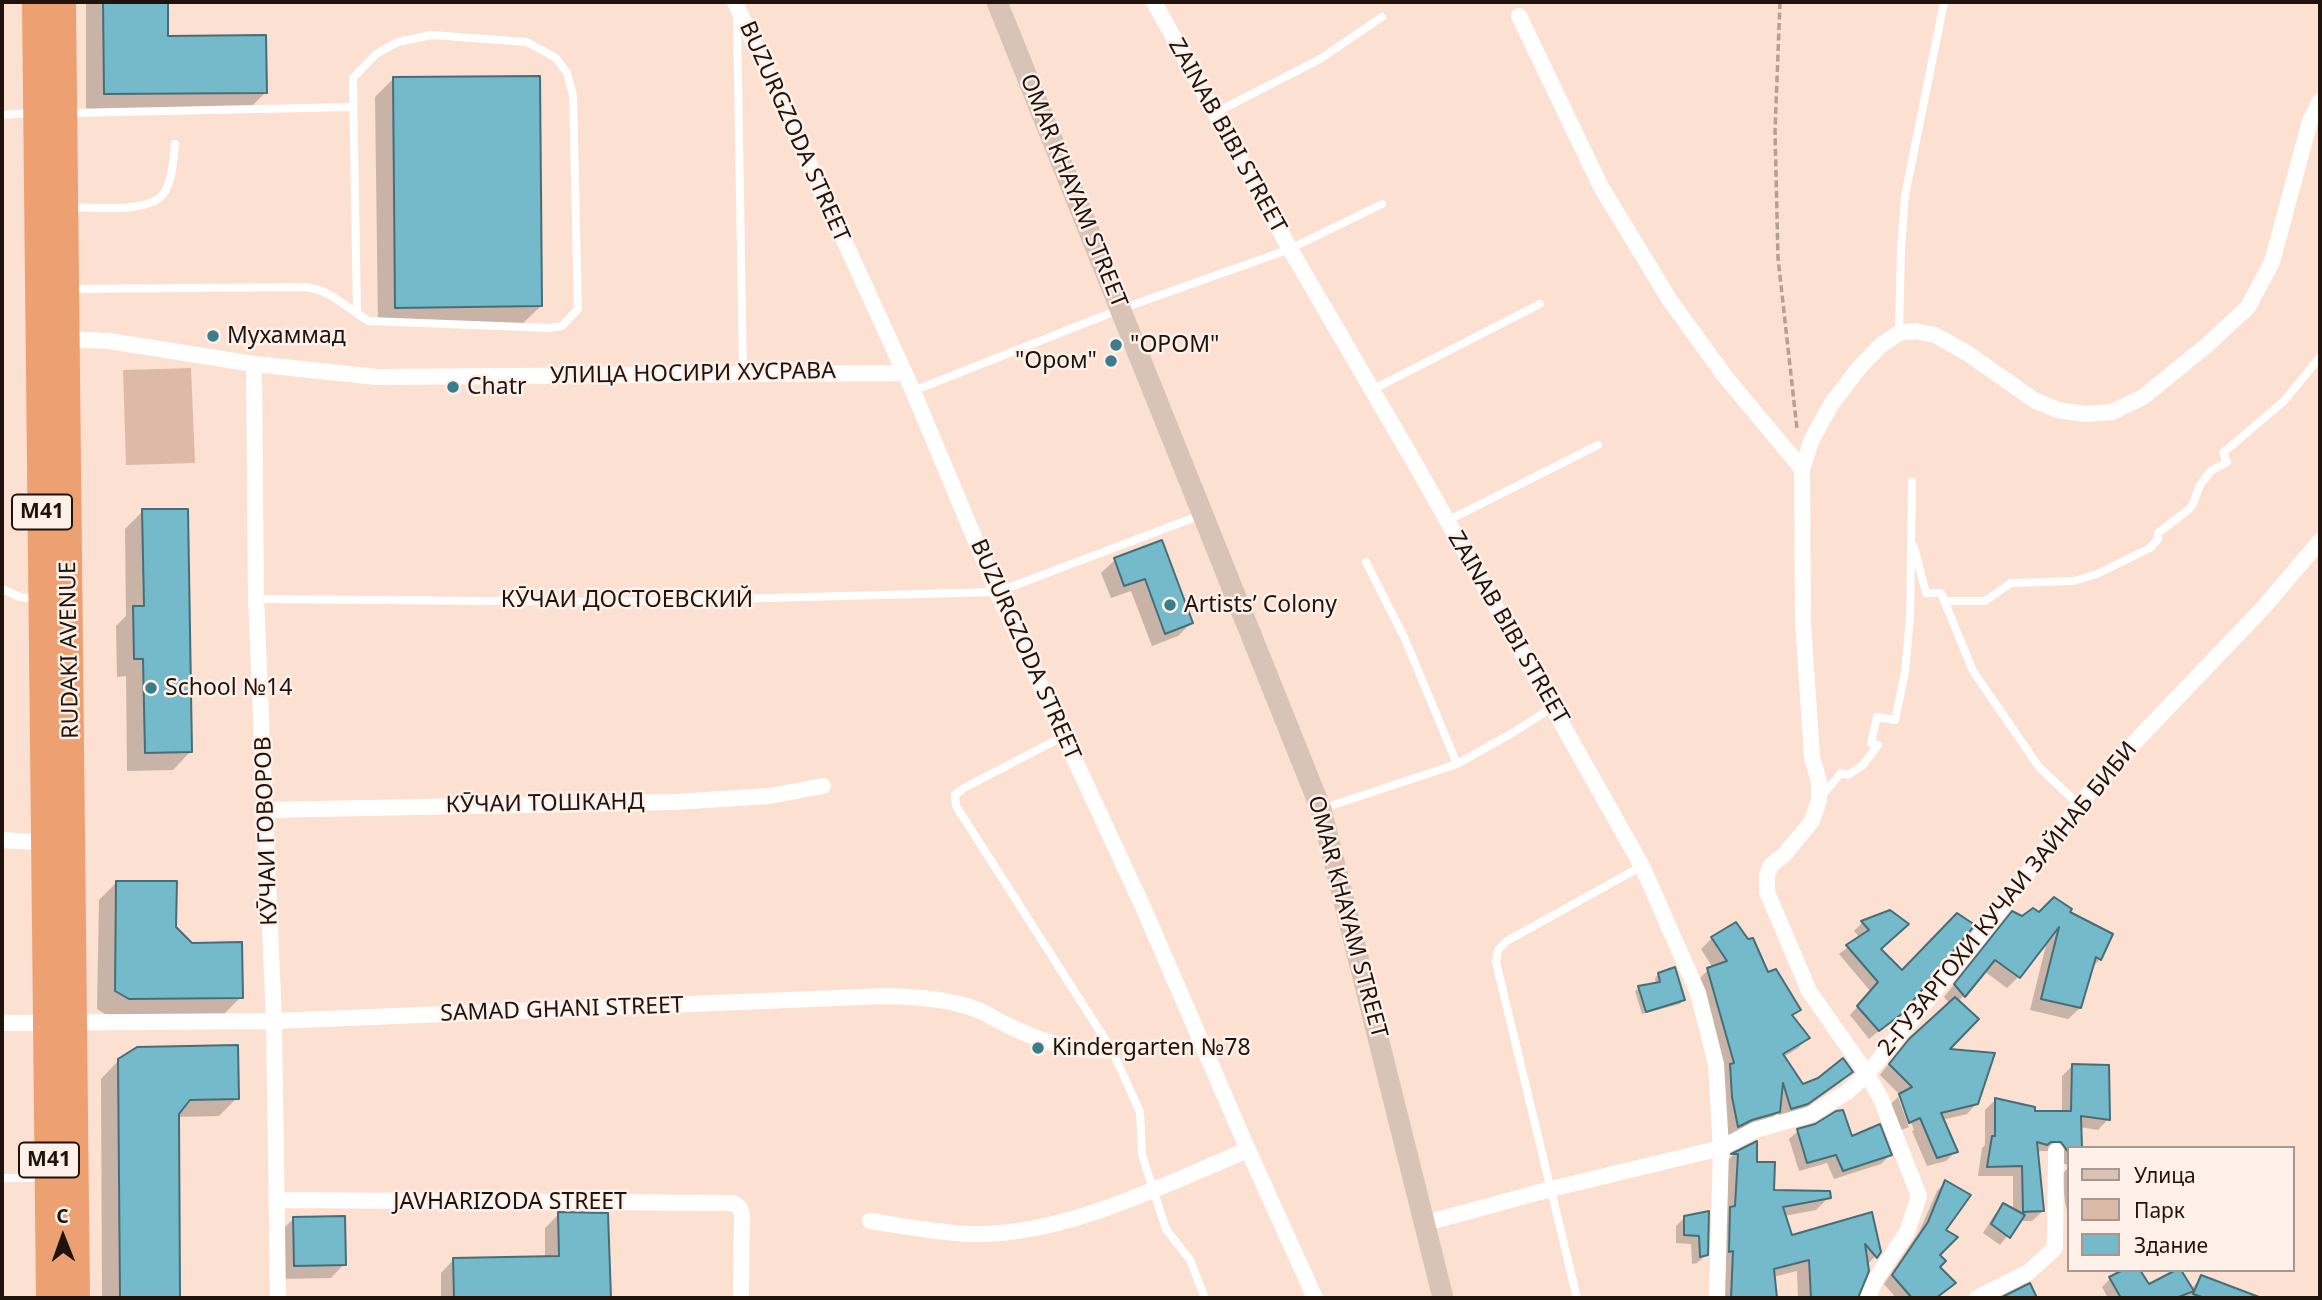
<!DOCTYPE html>
<meta charset="utf-8">
<style>
body{margin:0}
#map{position:relative;width:2322px;height:1300px;overflow:hidden;background:#fce0d1;font-family:"Noto Sans",sans-serif}
canvas{display:block}
.frame{position:absolute;inset:0;border:4px solid #1f130c;pointer-events:none}
.legend{position:absolute;left:2067px;top:1146px;width:228px;height:126px;box-sizing:border-box;background:#fff1e9;border:2px solid #a59891;margin:0;padding:9px 12px;list-style:none;font-size:21px;color:#1f130c}
.legend li{display:flex;align-items:center;gap:14px;height:35px}
.legend b{width:35px;border:2px solid #a59891}
.north{position:absolute;left:28px;top:1202px;width:70px;height:70px;-webkit-text-stroke:5px #fff1e9;paint-order:stroke;rotate:359deg;font-size:19px;font-weight:700;line-height:28px;text-align:center;color:#1f130c}
.north::after{content:'';display:block;margin:auto;width:24px;height:32px;background:#1f130c;clip-path:polygon(50% 0,100% 100%,50% 72%,0 100%)}
</style>
<div id="map">
<canvas width="2322" height="1300"></canvas>
<div class="frame"></div>
<ul class="legend">
<li><b style="height:9px;background:#d8c3b6"></b>Улица</li>
<li><b style="height:19px;background:#ddbaa7"></b>Парк</li>
<li><b style="height:19px;background:#74bacb"></b>Здание</li>
</ul>
<div class="north">С</div>
</div>
<script>
const ctx = document.querySelector('canvas').getContext('2d');
ctx.lineJoin = 'round';
function fill(path, color) {
  ctx.fillStyle = color;
  ctx.fill(path, 'evenodd');
}
function stroke(path, color, width, dash) {
  ctx.strokeStyle = color;
  ctx.lineWidth = width;
  ctx.lineCap = dash ? 'butt' : 'round';
  ctx.setLineDash(dash || []);
  ctx.stroke(path);
}
function label(font, color, halo, rows, align = 'center') {
  ctx.font = font + ' "Noto Sans",sans-serif';
  ctx.lineWidth = 5;
  ctx.setLineDash([]);
  ctx.textBaseline = 'middle';
  ctx.strokeStyle = halo;
  ctx.fillStyle = color;
  for (const [text, x, y, turn = 0] of rows) {
    ctx.save();
    ctx.translate(x, y);
    ctx.rotate((+turn || 0) * Math.PI / 180);
    ctx.textAlign = isNaN(turn) ? turn : align;
    if (halo) ctx.strokeText(text, 0, 0);
    ctx.fillText(text, 0, 0);
    ctx.restore();
  }
}
fill(new Path2D(`
 M 191,368 L 195,463 L 126,465 L 123,370 Z`), '#ddbaa7');
fill(new Path2D(`
 M 86,2 L 166,2 L 166,38 L 265,93 L 247,111 L 86,112 Z
 M 393,79 L 541,306 L 522,324 L 378,325 L 375,97 Z
 M 143,511 L 191,751 L 173,770 L 127,771 L 126,676 L 117,677 L 116,626 L 126,616 L 125,529 Z
 M 1161,543 L 1191,623 L 1178,636 L 1152,646 L 1131,591 L 1111,598 L 1101,573 L 1115,560 Z
 M 117,882 L 174,928 L 241,997 L 223,1015 L 110,1017 L 97,1009 L 99,900 Z
 M 1890,912 L 1879,949 L 1902,1012 L 1869,1039 L 1850,1015 L 1871,992 L 1839,954 L 1860,938 L 1854,931 L 1862,923 Z
 M 2012,913 L 2022,918 L 2039,914 L 2067,913 L 2100,959 L 2091,969 L 2080,1008 L 2068,1019 L 2030,1010 L 2048,937 L 2018,977 L 2007,988 L 1984,971 L 1958,1002 L 1946,1050 L 1977,1103 L 1967,1114 L 1942,1120 L 1956,1151 L 1946,1161 L 1927,1166 L 1912,1131 L 1914,1130 L 1901,1097 L 1898,1097 L 1900,1095 L 1880,1075 L 1899,1051 L 1950,1004 L 1944,997 Z
 M 1712,938 L 1767,974 L 1799,1010 L 1791,1018 L 1808,1038 L 1797,1049 L 1783,1057 L 1802,1086 L 1851,1072 L 1840,1083 L 1795,1115 L 1780,1119 L 1778,1112 L 1767,1123 L 1727,1137 L 1697,981 L 1708,970 L 1713,968 L 1701,949 Z
 M 1659,974 L 1683,1000 L 1680,1004 L 1642,1014 L 1635,991 L 1639,988 L 1656,985 L 1655,978 Z
 M 119,1060 L 237,1098 L 219,1116 L 177,1117 L 178,1298 L 102,1298 L 101,1079 Z
 M 2072,1066 L 2108,1119 L 2098,1130 L 2079,1127 L 2068,1148 L 2068,1165 L 2056,1161 L 2050,1151 L 2040,1151 L 2036,1154 L 2043,1211 L 2032,1221 L 2019,1221 L 2000,1245 L 1983,1233 L 1995,1214 L 2003,1206 L 2013,1211 L 2013,1176 L 1978,1176 L 1982,1148 L 1985,1145 L 1985,1110 L 1995,1100 L 2032,1112 L 2062,1113 L 2062,1076 Z
 M 1898,1097 L 1909,1127 L 1899,1131 L 1890,1105 Z
 M 1798,1131 L 1851,1139 L 1890,1155 L 1881,1164 L 1834,1179 L 1827,1163 L 1799,1171 L 1789,1139 Z
 M 1755,1144 L 1755,1164 L 1772,1192 L 1829,1197 L 1816,1210 L 1784,1216 L 1791,1237 L 1870,1214 L 1879,1252 L 1866,1266 L 1854,1298 L 1798,1298 L 1797,1271 L 1773,1277 L 1775,1298 L 1720,1298 L 1722,1166 L 1732,1156 Z
 M 2068,1168 L 2068,1214 L 2065,1202 L 2062,1174 Z
 M 1945,1182 L 1937,1267 L 1953,1283 L 1936,1298 L 1896,1298 L 1884,1284 L 1919,1232 L 1937,1191 Z
 M 1707,1213 L 1706,1255 L 1697,1263 L 1692,1264 L 1691,1244 L 1676,1243 L 1676,1226 L 1685,1217 Z
 M 559,1214 L 606,1214 L 609,1298 L 441,1298 L 441,1273 L 454,1259 L 545,1258 L 545,1228 Z
 M 293,1219 L 344,1264 L 331,1278 L 281,1279 L 280,1232 Z
 M 2202,1277 L 2242,1293 L 2240,1298 L 2108,1298 L 2102,1287 L 2110,1279 L 2149,1287 L 2191,1289 Z`), '#0003');
const building = new Path2D(`
 M 103,2 L 168,2 L 168,36 L 266,35 L 267,93 L 104,94 Z
 M 540,76 L 542,306 L 395,308 L 393,77 Z
 M 142,509 L 188,509 L 192,752 L 145,753 L 143,659 L 134,659 L 133,606 L 144,606 Z
 M 1162,540 L 1193,623 L 1165,634 L 1145,579 L 1124,586 L 1114,558 Z
 M 116,881 L 177,881 L 176,927 L 192,943 L 242,942 L 243,998 L 129,999 L 115,991 Z
 M 2054,897 L 2072,909 L 2070,912 L 2113,934 L 2101,960 L 2096,957 L 2081,1008 L 2041,999 L 2059,927 L 2020,978 L 1995,960 L 1965,997 L 1954,984 L 2012,911 L 2022,916 L 2033,908 L 2039,912 Z
 M 1890,910 L 1909,924 L 1881,949 L 1902,970 L 1957,913 L 1975,925 L 1903,1013 L 1879,1031 L 1857,1006 L 1878,982 L 1846,945 L 1869,930 L 1861,921 Z
 M 1736,922 L 1748,939 L 1753,938 L 1768,972 L 1776,969 L 1801,1010 L 1792,1015 L 1810,1038 L 1783,1054 L 1803,1084 L 1818,1078 L 1843,1058 L 1853,1072 L 1808,1104 L 1791,1109 L 1783,1083 L 1780,1112 L 1752,1120 L 1738,1127 L 1732,1097 L 1730,1064 L 1734,1063 L 1707,968 L 1727,961 L 1711,937 Z
 M 1675,967 L 1685,1000 L 1646,1012 L 1638,986 L 1660,982 L 1658,973 Z
 M 1955,997 L 1979,1019 L 1950,1049 L 1995,1053 L 1978,1104 L 1941,1113 L 1958,1152 L 1937,1158 L 1920,1118 L 1909,1123 L 1899,1094 L 1912,1087 L 1889,1064 L 1909,1039 Z
 M 238,1045 L 239,1099 L 190,1100 L 179,1114 L 180,1298 L 120,1298 L 118,1059 L 137,1047 Z
 M 2072,1064 L 2109,1065 L 2110,1120 L 2081,1116 L 2082,1148 L 2068,1148 L 2068,1152 L 2061,1142 L 2051,1142 L 2047,1145 L 2037,1142 L 2044,1211 L 2023,1212 L 2022,1166 L 1987,1167 L 1992,1136 L 1995,1136 L 1995,1098 L 2035,1107 L 2035,1111 L 2071,1111 Z
 M 1843,1110 L 1852,1136 L 1880,1124 L 1892,1155 L 1843,1171 L 1836,1155 L 1807,1163 L 1797,1129 L 1815,1124 L 1836,1111 Z
 M 1757,1141 L 1757,1162 L 1775,1162 L 1774,1190 L 1830,1191 L 1831,1198 L 1783,1207 L 1792,1235 L 1872,1212 L 1881,1252 L 1877,1258 L 1865,1244 L 1869,1271 L 1858,1298 L 1811,1298 L 1809,1260 L 1774,1269 L 1777,1298 L 1731,1298 L 1733,1251 L 1729,1252 L 1730,1207 L 1735,1206 L 1738,1154 L 1731,1154 Z
 M 1945,1180 L 1971,1195 L 1946,1230 L 1958,1237 L 1940,1255 L 1946,1261 L 1940,1267 L 1956,1283 L 1936,1298 L 1912,1298 L 1892,1275 L 1928,1222 Z
 M 2003,1203 L 2025,1215 L 2010,1238 L 1991,1224 Z
 M 1709,1211 L 1708,1255 L 1700,1257 L 1699,1236 L 1684,1235 L 1684,1216 Z
 M 558,1212 L 608,1213 L 611,1298 L 454,1298 L 453,1258 L 559,1256 Z
 M 345,1216 L 346,1265 L 294,1266 L 293,1217 Z
 M 2123,1270 L 2140,1270 L 2149,1284 L 2176,1270 L 2181,1270 L 2194,1291 L 2176,1298 L 2121,1298 L 2109,1277 Z
 M 2201,1275 L 2259,1297 L 2258,1298 L 2205,1298 L 2193,1294 Z
 M 2030,1283 L 2037,1298 L 2000,1298 Z`);
fill(building, '#74bacb');
stroke(building, '#476d77', 2);
stroke(new Path2D(`
 M 1780,2 L 1775,131 L 1778,258 L 1797,429`), '#b69f93', 3.5, [7, 3.5]);
stroke(new Path2D(`
 M 737,16 L 743,374
 M 69,113 L 353,107
 M 1215,113 L 1320,59 L 1382,17
 M 2,115 L 34,113
 M 67,207 C 91,207 150,214 164,193 C 173,179 173,160 175,144
 M 69,289 L 307,287 C 334,292 346,308 369,321 L 550,328 L 562,326 L 578,309 L 573,95 L 567,73 L 556,58 L 527,42 L 431,35 L 398,42 L 376,54 L 353,78 L 357,314
 M 1899,333 L 1901,248 L 1905,196 L 1944,2
 M 1372,390 L 1540,304
 M 913,391 L 1121,309 L 1290,249 L 1382,204
 M 1447,521 L 1598,445
 M 1914,547 L 1926,593 L 1941,593 L 1973,671 L 2039,767 L 2079,805
 M 1366,562 L 1405,639 L 1457,764
 M 2,589 L 20,597 L 36,599
 M 256,599 L 614,602 L 997,592 L 1201,515
 M 1946,601 L 1985,601 L 2011,583 L 2074,581 L 2097,574 L 2150,548 L 2158,539 L 2158,533 L 2188,510 L 2193,504 L 2200,485 L 2211,471 L 2227,462 L 2223,453 L 2284,401 L 2320,357
 M 1064,736 L 964,788 L 955,795 L 956,806 L 1112,1050 L 1140,1112 L 1142,1155 L 1166,1229 L 1190,1260 L 1205,1298
 M 1820,798 L 1841,773 L 1848,775 L 1863,765 L 1878,745 L 1871,743 L 1877,717 L 1895,720 L 1905,672 L 1910,618 L 1912,482
 M 1321,809 L 1457,764 L 1514,732 L 1553,707
 M 2,1178 L 44,1178
 M 1577,1298 L 1496,962 L 1498,950 L 1507,941 L 1642,866`), '#fff', 8);
stroke(new Path2D(`
 M 735,2 L 913,391 L 997,592 L 1143,907 L 1248,1150 L 1315,1298
 M 1154,2 L 1290,249 L 1417,467 L 1642,866 L 1698,993 L 1716,1064 L 1721,1148 L 1717,1298
 M 1519,16 L 1601,187 L 1669,299 L 1724,375 L 1802,469
 M 66,339 L 109,341 L 254,364 L 377,377 L 904,373
 M 254,364 L 256,599 L 274,1021 L 278,1298
 M 266,810 L 675,802 L 769,796 L 823,786
 M 2,840 L 52,843
 M 2,1023 L 274,1021 L 887,996 C 917,997 950,999 978,1010 C 988,1014 998,1021 1007,1025 C 1041,1042 1074,1052 1112,1050
 M 278,1200 L 733,1203 L 740,1208 L 742,1215 L 741,1298
 M 870,1221 C 903,1226 938,1233 971,1234 C 1062,1237 1165,1184 1248,1150
 M 1426,1223 L 1551,1189 L 1721,1148 L 1755,1130 L 1812,1114 L 1847,1092 L 1867,1074 L 1977,940 L 2079,805 L 2112,766 L 2263,608 L 2320,541
 M 1868,1298 L 1876,1279 L 1907,1232 L 1919,1196 L 1881,1099 L 1867,1074 L 1809,991 L 1767,892 L 1767,875 L 1771,865 L 1784,855 L 1812,821 L 1819,800 L 1819,782 L 1812,757 L 1803,622 L 1802,469 L 1812,439 L 1832,403 L 1859,368 L 1881,345 L 1899,333 L 1915,331 L 1935,335 L 1967,353 L 2034,400 L 2058,410 L 2085,414 L 2112,412 L 2143,397 L 2206,346 L 2248,307 L 2272,262 L 2310,121 L 2320,101
 M 1977,1298 L 2029,1272 L 2055,1248 L 2056,1151`), '#fff', 16);
stroke(new Path2D(`
 M 997,2 L 1321,809 L 1443,1298`), '#d8c3b6', 21);
stroke(new Path2D(`
 M 36,2 L 50,1298
 M 62,2 L 76,1298`), '#eda173', 28);
for (const [x, y, r, color] of [
 [213,336,7,"#3a7d8d"],
 [1116,345,7,"#3a7d8d"],
 [1111,361,7,"#3a7d8d"],
 [453,387,7,"#3a7d8d"],
 [1170,605,7,"#3a7d8d"],
 [151,688,7,"#3a7d8d"],
 [1038,1048,7,"#3a7d8d"]
]) {
  const dot = new Path2D();
  dot.arc(x, y, r, 0, 2 * Math.PI);
  ctx.fillStyle = color;
  ctx.fill(dot);
  stroke(dot, '#fff1e9', 2.5);
}
for (const [x, y, w] of [
 [42,512,60],
 [49,1160,60]
]) {
  const box = new Path2D();
  box.roundRect(x - w / 2, y - 17.5, w, 35, 5);
  ctx.fillStyle = '#fff1e9';
  ctx.fill(box);
  stroke(box, '#1f130c', 2);
}
label('bold 21px', '#1f130c', null, [
 ["M41",42,512],
 ["M41",49,1160]
]);
label('23px', '#1f130c', '#fff1e9', [
 ["BUZURGZODA STREET",794,132,66],
 ["ZAINAB BIBI STREET",1227,136,61],
 ["OMAR KHAYAM STREET",1073,191,68],
 ["УЛИЦА НОСИРИ ХУСРАВА",693,374,-1],
 ["КӮЧАИ ДОСТОЕВСКИЙ",627,600],
 ["ZAINAB BIBI STREET",1508,628,60],
 ["RUDAKI AVENUE",70,650,-91],
 ["BUZURGZODA STREET",1025,650,66],
 ["КӮЧАИ ТОШКАНД",545,804,-1],
 ["КӮЧАИ ГОВОРОВ",267,831,-92],
 ["2-ГУЗАРГОХИ КУЧАИ ЗАЙНАБ БИБИ",2008,899,-51],
 ["OMAR KHAYAM STREET",1347,917,75],
 ["SAMAD GHANI STREET",562,1010,-2],
 ["JAVHARIZODA STREET",510,1202]
]);
label('23px', '#1f130c', '#fff1e9', [
 ["Мухаммад",227,336],
 ["\"OPOM\"",1130,345],
 ["\"Oром\"",1097,361,"right"],
 ["Chatr",467,387],
 ["Artists’ Colony",1184,605],
 ["School №14",165,688],
 ["Kindergarten №78",1052,1048]
], 'left');
</script>
